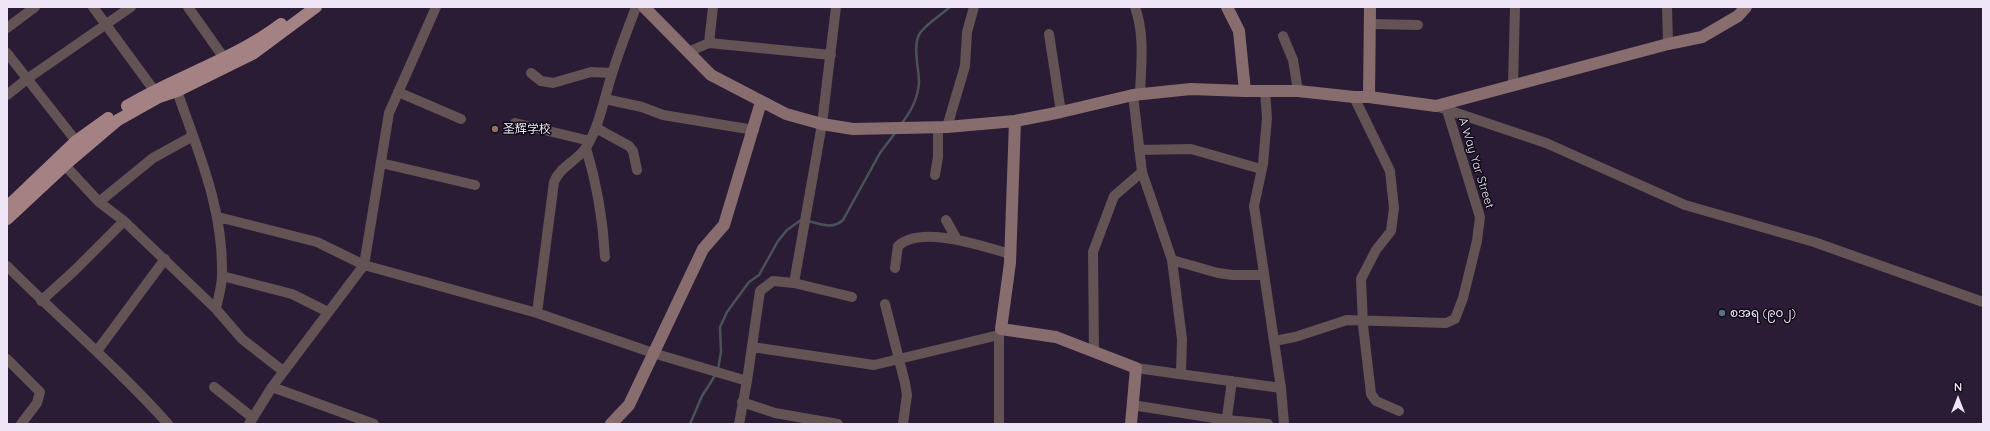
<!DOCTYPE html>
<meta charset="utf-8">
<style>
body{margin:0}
#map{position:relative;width:1990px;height:431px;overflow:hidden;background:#2a1c35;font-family:Quicksand,sans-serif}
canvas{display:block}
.frame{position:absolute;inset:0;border:8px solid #eee6f7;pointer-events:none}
.north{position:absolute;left:1938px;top:379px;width:40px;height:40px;-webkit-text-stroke:3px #0f0a15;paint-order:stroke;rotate:0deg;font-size:11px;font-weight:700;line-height:16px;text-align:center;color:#eee6f7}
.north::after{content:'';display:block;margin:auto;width:14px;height:18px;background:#eee6f7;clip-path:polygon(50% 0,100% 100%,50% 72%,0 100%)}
</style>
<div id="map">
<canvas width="1990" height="431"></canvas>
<div class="frame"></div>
<div class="north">N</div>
</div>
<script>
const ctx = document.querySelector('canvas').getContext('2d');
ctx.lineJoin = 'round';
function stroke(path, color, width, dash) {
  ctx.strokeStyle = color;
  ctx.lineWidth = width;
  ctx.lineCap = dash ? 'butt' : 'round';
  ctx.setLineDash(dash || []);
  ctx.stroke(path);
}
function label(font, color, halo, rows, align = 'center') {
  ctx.font = font + ' Quicksand,"Noto Sans SC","Noto Sans Myanmar",sans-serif';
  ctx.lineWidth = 3;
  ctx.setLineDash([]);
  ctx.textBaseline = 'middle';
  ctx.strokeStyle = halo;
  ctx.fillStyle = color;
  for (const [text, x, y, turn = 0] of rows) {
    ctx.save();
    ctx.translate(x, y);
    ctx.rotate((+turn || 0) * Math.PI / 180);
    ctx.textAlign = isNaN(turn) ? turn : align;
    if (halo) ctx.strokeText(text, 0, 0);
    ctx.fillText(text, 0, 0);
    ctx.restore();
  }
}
stroke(new Path2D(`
 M 901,124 C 911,112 918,98 919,82 C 919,68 912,46 920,33 C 925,25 942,14 950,7
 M 808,221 C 821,224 832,230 843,220 L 880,153 L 895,133
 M 718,369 L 721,352 L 720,327 L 727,312 L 749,282 L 759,275 L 778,241 L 787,230 L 801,220
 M 690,424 L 702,396 L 716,374`), '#4b5257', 2.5);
stroke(new Path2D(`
 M 93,7 L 159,97
 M 188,7 L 224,58
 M 1135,7 C 1145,35 1141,65 1140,94
 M 1667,7 L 1668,44
 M 1370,24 L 1418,25
 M 7,28 L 35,7
 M 1049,34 L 1061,112
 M 1283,36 L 1293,60 L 1298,91
 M 709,43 L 831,55
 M 688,52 L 709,43 L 713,7
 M 7,53 L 76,141
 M 531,73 L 541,81 L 553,83 L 591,72 L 612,73
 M 1513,85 L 1515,7
 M 177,91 C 198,151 224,210 222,276 C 222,286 218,298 216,309
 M 1265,91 L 1267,118 L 1263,164 L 1254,206 L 1281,388 L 1284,424
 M 398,92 L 461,119
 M 7,95 L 27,79 L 131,7
 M 1133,95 L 1142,172 L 1172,260 L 1182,339 L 1181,374
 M 1354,97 L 1390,171 L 1394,208 L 1391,231 L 1376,250 L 1361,279 L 1363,325 L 1371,394 L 1376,401 L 1399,411
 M 605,99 L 642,107 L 663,115 L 754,130
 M 1436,106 L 1546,143 L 1685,205 L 1814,242 L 1983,302
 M 515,123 L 590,141
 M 947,127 L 965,66 L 967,32 L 974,7
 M 596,128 L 629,146 L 633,151 L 637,170
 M 586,148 C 597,184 603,220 605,257
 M 1139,150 L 1191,149 L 1261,169
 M 60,160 L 99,202 L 124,221 L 216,309 L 242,339 L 283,371
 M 381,163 L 475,185
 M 935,175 L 938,157 L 938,128
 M 99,202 L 153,158 L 193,136
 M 218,217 L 317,242 L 364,265 L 537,313 L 653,353 L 747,381
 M 946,220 L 956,238
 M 1172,260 L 1218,273 L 1233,275 L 1264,275
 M 7,266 C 60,319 118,368 168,424
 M 895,268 L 898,246 C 921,224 984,247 1011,254
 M 222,276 L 292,294 L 328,312
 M 794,283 L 822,124 L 836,7
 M 41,301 L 74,271 L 124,221
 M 885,304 L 905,383 L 907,395 L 903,424
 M 537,313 L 554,182 C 560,166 578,161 587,146 C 600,124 604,98 612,74 C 619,51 628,29 636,7
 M 1274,341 L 1295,337 L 1347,320 L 1446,323 L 1455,319 L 1463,298 L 1477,241 L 1480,217 L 1447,110
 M 752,347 L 874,365 L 999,335
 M 97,351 L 165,259
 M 1094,352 L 1093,252 L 1114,196 L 1142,172
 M 7,359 L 40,392 L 37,403 L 21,424
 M 1136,368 L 1281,388
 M 214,387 L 253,418
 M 272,387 L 374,424
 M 742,402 L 775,413 L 838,424
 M 1132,405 L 1227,420 L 1268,424
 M 249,424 L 272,387 L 364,265 L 389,113 L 436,7
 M 739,424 L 747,381 L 760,291 L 773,281 L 794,283 L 852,297
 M 999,424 L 999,335 L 1001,329
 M 1226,424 L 1232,381`), '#635354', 10);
stroke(new Path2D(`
 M 644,7 L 711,75 L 786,114 L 822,124 L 853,129 L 947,127 L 1015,121 L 1061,112 L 1133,95 L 1191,89 L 1245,91 L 1298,91 L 1354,97 L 1369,97 L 1436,106 L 1668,44 L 1702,37 L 1738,16 L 1746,7
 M 1227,7 L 1239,31 L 1245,91
 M 1369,97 L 1370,7
 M 1015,121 L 1010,263 L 1001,329 L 1056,337 L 1136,368 L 1131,424
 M 611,424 L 629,405 L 703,249 L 724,225 L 761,102`), '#886d6f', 12);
stroke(new Path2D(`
 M 127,106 C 177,76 235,59 281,24
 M 7,207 L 76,141 L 108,118
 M 7,219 L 65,165 L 118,120 L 159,97 L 177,91 L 254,53 L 316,7`), '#a48284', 12);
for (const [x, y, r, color] of [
 [495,129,4,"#8d6e63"],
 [1722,313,4,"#5c6f8a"]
]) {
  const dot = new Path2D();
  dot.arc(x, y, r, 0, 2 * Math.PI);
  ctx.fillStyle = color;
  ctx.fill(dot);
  stroke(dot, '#0f0a15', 1.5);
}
label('12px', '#eee6f7', '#0f0a15', [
 ["圣辉学校",503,129],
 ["စအရ (၉၀၂)",1730,313]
], 'left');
label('12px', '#eee6f7', '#0f0a15', [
 ["A Way Yar Street",1476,163,73]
]);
</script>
